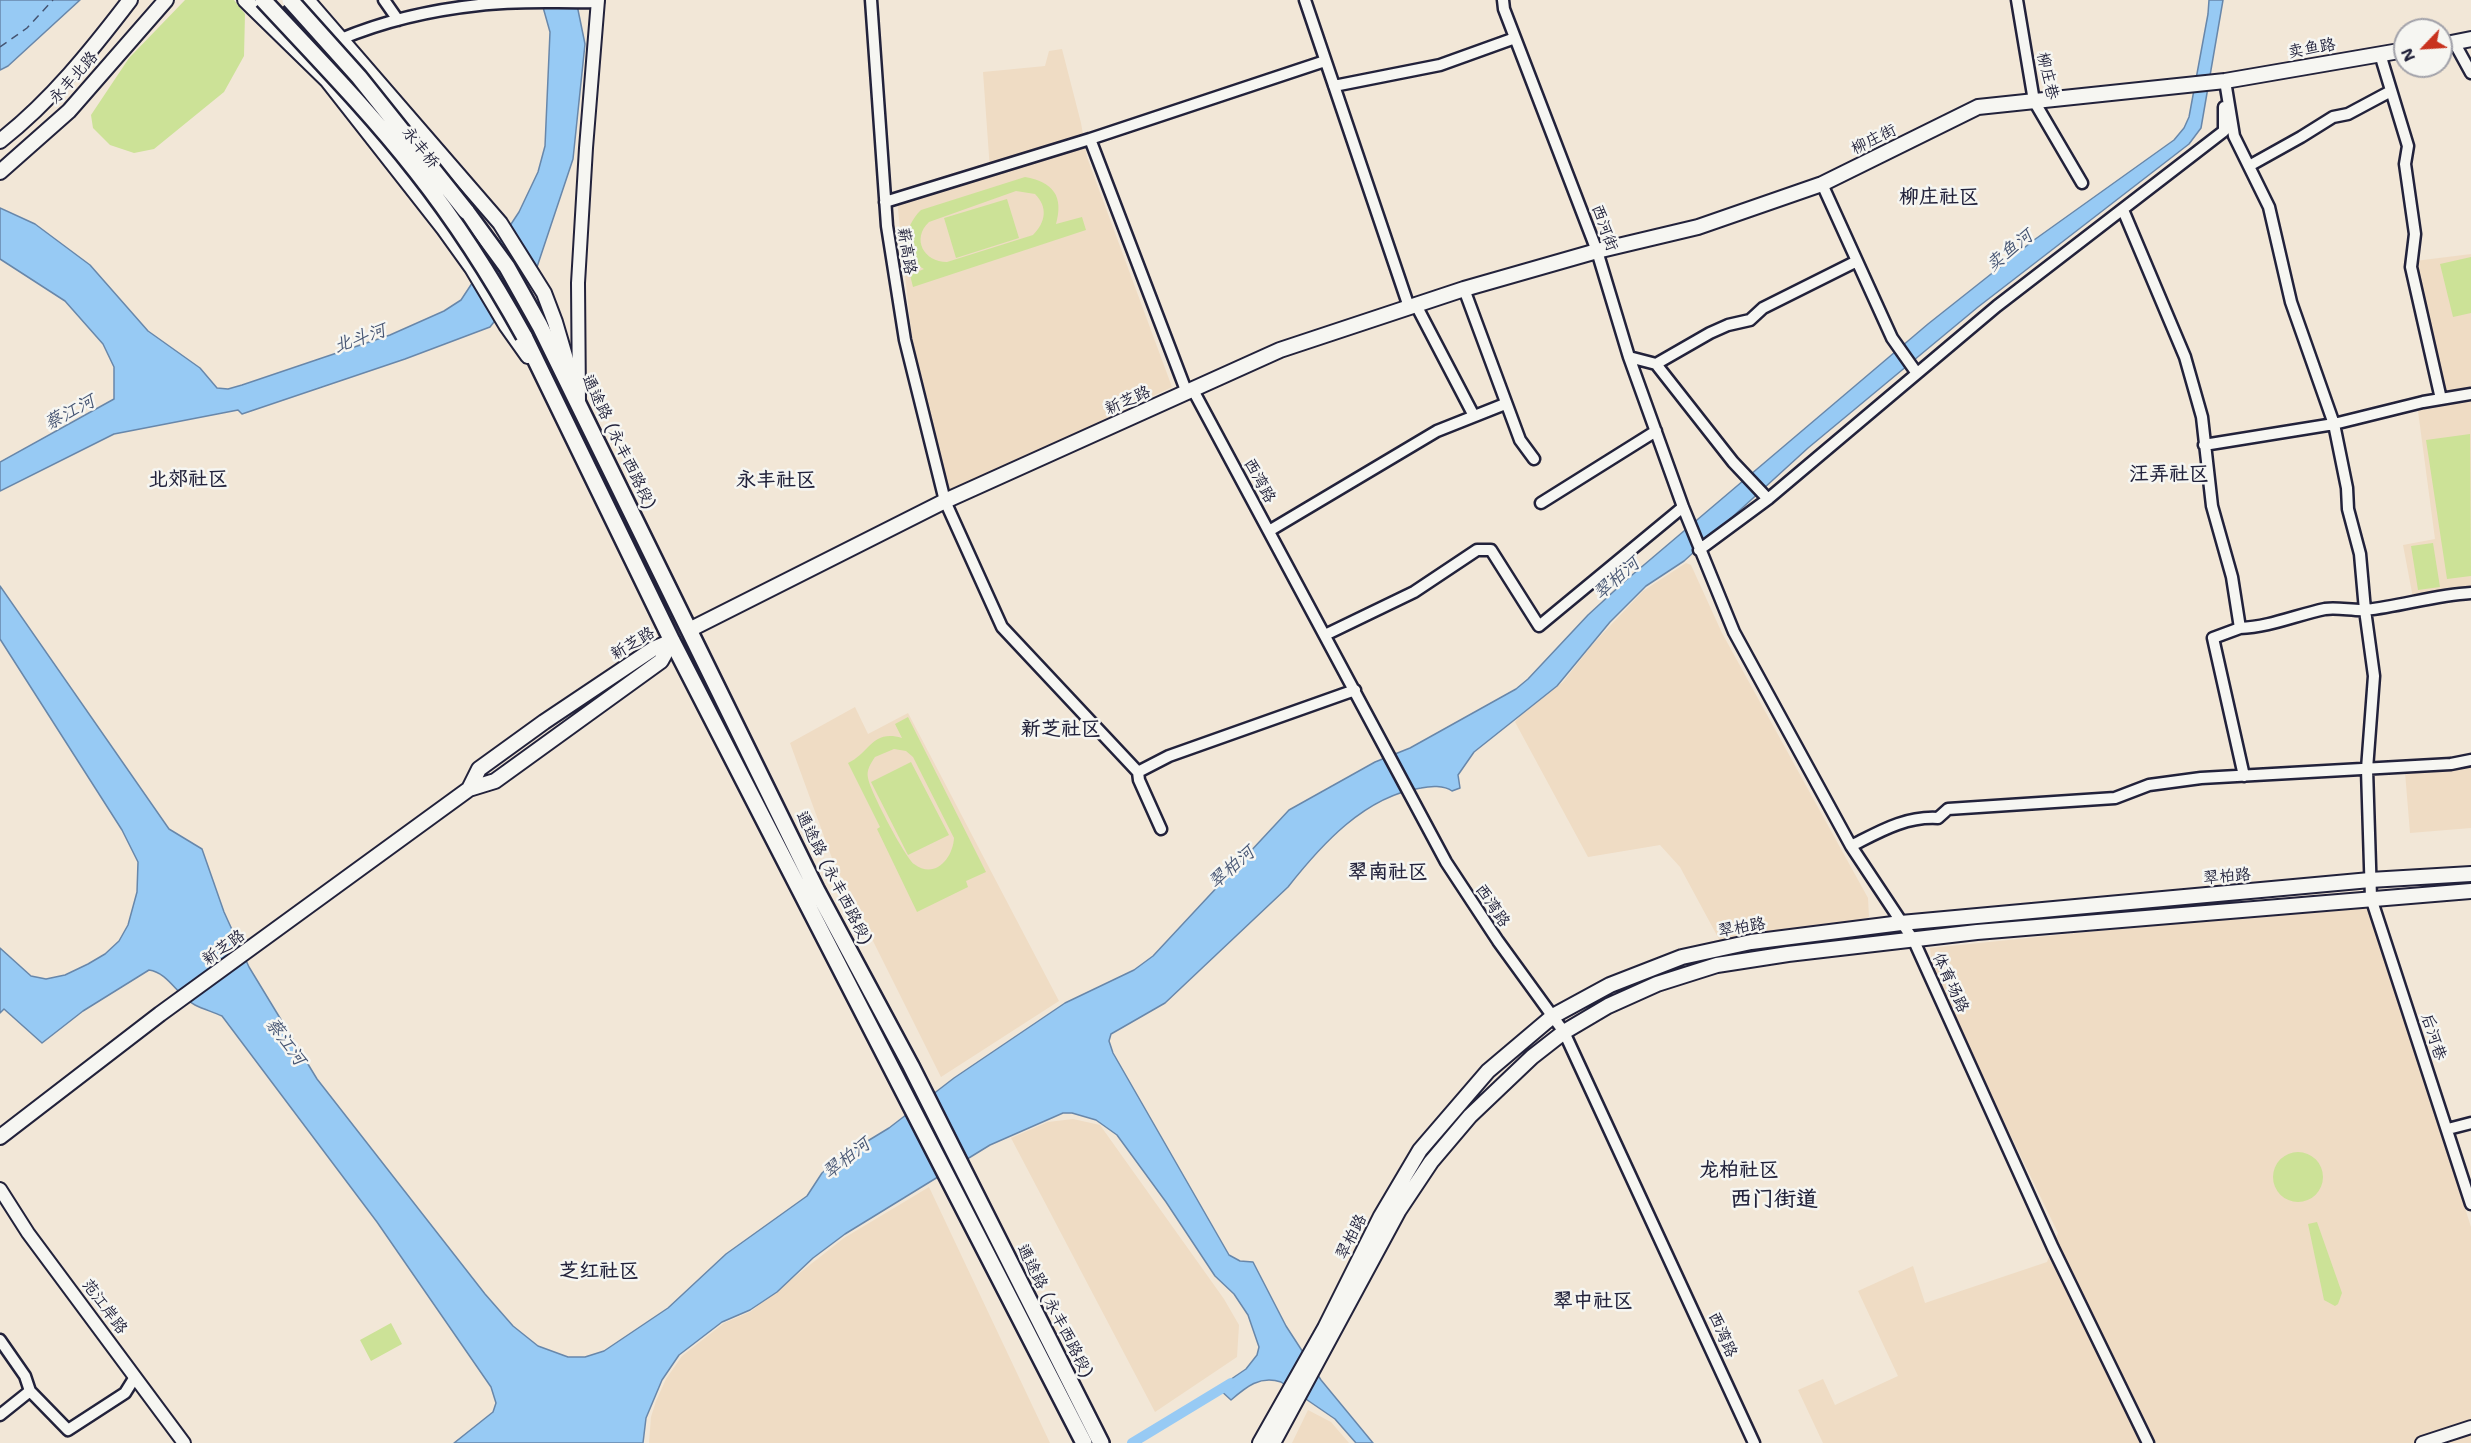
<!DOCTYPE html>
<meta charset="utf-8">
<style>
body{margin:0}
#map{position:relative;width:2471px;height:1443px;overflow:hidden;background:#f2e7d7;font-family:"Shantell Sans",sans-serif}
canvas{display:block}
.north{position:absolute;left:2393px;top:18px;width:60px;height:60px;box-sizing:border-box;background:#f6f6f2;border:2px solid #a1a1a9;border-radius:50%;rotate:245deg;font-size:16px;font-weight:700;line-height:24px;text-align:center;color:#22223b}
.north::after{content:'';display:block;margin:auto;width:21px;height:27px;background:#c8321e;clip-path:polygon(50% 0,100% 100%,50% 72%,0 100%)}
</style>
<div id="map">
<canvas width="2471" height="1443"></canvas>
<div class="north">N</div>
</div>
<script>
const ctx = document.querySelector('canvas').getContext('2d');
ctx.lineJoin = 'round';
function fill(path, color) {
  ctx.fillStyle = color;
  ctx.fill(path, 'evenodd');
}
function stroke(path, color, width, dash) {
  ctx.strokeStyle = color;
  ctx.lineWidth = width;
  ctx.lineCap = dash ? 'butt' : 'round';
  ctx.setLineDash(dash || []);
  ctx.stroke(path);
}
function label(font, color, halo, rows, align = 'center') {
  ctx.font = font + ' "Shantell Sans","LXGW WenKai TC",sans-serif';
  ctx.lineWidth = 5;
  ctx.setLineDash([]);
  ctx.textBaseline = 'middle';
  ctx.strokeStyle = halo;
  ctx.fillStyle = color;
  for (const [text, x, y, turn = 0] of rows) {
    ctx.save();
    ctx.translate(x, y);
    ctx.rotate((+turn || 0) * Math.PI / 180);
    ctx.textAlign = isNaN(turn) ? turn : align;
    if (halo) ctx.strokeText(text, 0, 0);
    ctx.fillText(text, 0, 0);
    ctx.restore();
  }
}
fill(new Path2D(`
 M 1062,49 L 1081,123 L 1087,157 L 1172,387 L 950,493 L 912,340 L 897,200 L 990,170 L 983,72 L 1045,66 L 1049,51 Z
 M 2471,254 L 2471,392 L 2443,396 L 2413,268 L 2415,261 Z
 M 2471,401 L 2471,589 L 2413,598 L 2403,545 L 2435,539 L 2418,411 Z
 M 1686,563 L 1691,565 L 1722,633 L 1868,898 L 1869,917 L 1860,923 L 1720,941 L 1680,867 L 1660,845 L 1588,857 L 1515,722 L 1521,715 L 1563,682 L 1592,645 L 1643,591 Z
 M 855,707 L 868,734 L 908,713 L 1059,1001 L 941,1077 L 833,861 L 790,743 Z
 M 2471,766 L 2471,828 L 2410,833 L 2405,772 Z
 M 2361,904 L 2373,916 L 2471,1227 L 2471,1443 L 1823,1443 L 1798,1390 L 1823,1379 L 1835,1405 L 1898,1376 L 1858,1291 L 1913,1266 L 1925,1303 L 2047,1262 L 2058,1233 L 1977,1066 L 1932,966 L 1930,948 Z
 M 1073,1119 L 1100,1125 L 1224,1299 L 1239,1325 L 1237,1357 L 1155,1412 L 1011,1138 L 1048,1122 Z
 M 929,1187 L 1050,1443 L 649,1443 L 651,1417 L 656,1401 L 666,1379 L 682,1356 L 724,1323 L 750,1312 L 844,1238 Z
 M 1308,1410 L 1331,1422 L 1349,1443 L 1292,1443 Z`), '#efdcc4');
fill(new Path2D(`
 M 185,0 L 234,0 L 245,14 L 244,56 L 224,92 L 154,149 L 134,153 L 110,145 L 93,128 L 91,115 L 129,58 Z
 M 1025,177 C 1053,182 1064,196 1056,224 L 1082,217 L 1086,230 L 913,287 L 910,275 L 924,269 C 900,256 903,227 921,210 ZM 1016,191 L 1035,194 C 1048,207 1046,222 1033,235 L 947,262 C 924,262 911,239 929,222 Z
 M 1007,199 L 1019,238 L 956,258 L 944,218 Z
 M 2471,257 L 2471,313 L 2453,317 L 2440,264 Z
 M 2470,434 L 2471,576 L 2447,579 L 2426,440 Z
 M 2433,543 L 2440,587 L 2418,590 L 2411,546 Z
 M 908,717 L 986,872 L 966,881 L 968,887 L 917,912 L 877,829 L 880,827 L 848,763 C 870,753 872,729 902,738 L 895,724 ZM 894,749 L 906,751 L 913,757 L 954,838 C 953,858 935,880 914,864 C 905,857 870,791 868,778 C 866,770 871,763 875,757 Z
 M 911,762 L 949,835 L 908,855 L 871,782 Z
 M2273 1177a25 25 0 1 1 50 0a25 25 0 1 1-50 0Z
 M 2317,1222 L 2342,1293 L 2338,1304 L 2335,1306 L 2324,1300 L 2308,1224 Z
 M 391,1323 L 402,1344 L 371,1361 L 360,1340 Z`), '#cce297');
const water = new Path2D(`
 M 0,0 L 80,0 L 8,66 L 0,70 Z
 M 541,0 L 576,0 L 585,44 L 573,159 L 537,267 L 490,327 L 405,359 L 242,414 L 238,410 L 114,434 L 0,491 L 0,462 L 114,399 L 114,367 L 103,344 L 65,301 L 0,259 L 0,208 L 35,224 L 90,265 L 148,331 L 200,368 L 217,388 L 228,389 L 242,385 L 390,335 L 444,311 L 461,300 L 519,212 L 538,172 L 545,146 L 550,32 Z
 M 2209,0 L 2223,0 L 2201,128 L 2189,144 L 1978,307 L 1808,448 L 1684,561 L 1646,586 L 1610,622 L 1557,686 L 1474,752 L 1458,775 L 1460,788 L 1452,791 C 1444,785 1430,786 1421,788 C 1365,796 1321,845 1288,887 L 1165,1003 L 1111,1034 L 1109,1041 L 1113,1053 L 1229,1255 L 1240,1261 L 1253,1262 L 1286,1326 L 1321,1380 L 1373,1443 L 1356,1443 L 1335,1419 L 1281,1382 C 1260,1375 1246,1387 1231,1400 L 1218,1388 L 1246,1369 L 1257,1355 L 1259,1347 L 1248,1315 L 1234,1294 L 1215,1276 L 1166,1202 L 1117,1135 L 1096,1120 L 1072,1113 L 1063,1113 L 990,1145 L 845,1234 L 813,1258 L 777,1292 L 750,1310 L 722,1322 L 679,1355 L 662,1380 L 646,1418 L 643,1443 L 454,1443 L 493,1412 L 496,1403 L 491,1387 L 377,1222 L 222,1016 C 213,1012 203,1009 195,1005 C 177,996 169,973 149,970 L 83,1011 L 42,1043 L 4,1009 L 0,1013 L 0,948 L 31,976 L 46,979 L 65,975 L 88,964 L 105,954 L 119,941 L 128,925 L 137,892 L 138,862 L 122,830 L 0,639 L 0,586 L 169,829 L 202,849 L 224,912 L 249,967 L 317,1079 L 485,1294 L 513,1326 L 538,1346 L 568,1357 L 585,1357 L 604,1351 L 668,1308 L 726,1254 L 807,1196 L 822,1173 L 838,1159 L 889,1128 L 954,1078 L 1065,1003 L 1134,970 L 1153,956 L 1289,810 L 1375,762 L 1410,748 L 1516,689 L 1528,679 L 1588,615 L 1625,581 L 1928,324 L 2034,240 L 2174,140 L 2184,128 L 2189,117 L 2208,14 Z`);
fill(water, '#97caf4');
stroke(water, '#6887aa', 1.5);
stroke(new Path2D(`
 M 1132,1443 L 1231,1383`), '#97caf4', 10);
stroke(new Path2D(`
 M 0,47 L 27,28 L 53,0`), '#455472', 1.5, [8, 6]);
const minor = new Path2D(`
 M 384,0 L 398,20
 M 871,0 L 887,226 L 905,340 L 945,501 L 1002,627 L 1138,772 L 1139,780 L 1161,829
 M 1305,0 L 1409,307
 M 1503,0 L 1504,9 L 1597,251 L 1629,357 L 1683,507 L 1734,632 L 1851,846 L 1914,941 L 2053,1248 L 2148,1443
 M 2017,0 L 2034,101 L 2082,183
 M 341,39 C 384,21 432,10 479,5 C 518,0 558,3 598,2
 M 2454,42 L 2471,73
 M 2380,54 L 2408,146 L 2405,164 L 2415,234 L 2411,267 L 2441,399
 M 2225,81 L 2234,136 L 2269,207 L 2291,302 L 2334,424 L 2347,488 L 2348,509 L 2360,554 L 2365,610 L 2374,676 L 2367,769 L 2371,898 L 2471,1204
 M 1334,86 L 1440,65 L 1515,38
 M 1090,139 L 1325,61
 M 2249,166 L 2301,137 L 2333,117 L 2348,114 L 2391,91
 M 1822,184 L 1892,338 L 1916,372
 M 885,202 L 1090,139 L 1187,393
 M 2123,210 L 2185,357 L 2202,417 L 2212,506 L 2232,577 L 2240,628 L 2213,638 L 2244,776
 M 1464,289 L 1520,440 L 1534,459
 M 1416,305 L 1474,416
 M 1629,357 L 1656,364 L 1733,462 L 1768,499
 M 1656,364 L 1710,333 L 1728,325 L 1750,320 L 1763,308 L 1857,261
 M 1193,390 L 1446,862 L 1498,941 L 1564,1032 L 1754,1443
 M 2204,445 L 2334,424 L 2423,402 L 2471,394
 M 1541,503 L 1656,431
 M 1269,531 L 1437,431 L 1505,404
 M 1699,550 L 1768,499 L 1997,306 L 2224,131 L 2224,107
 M 2240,628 C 2270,627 2296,615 2325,609 C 2338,607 2353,611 2366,610 C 2402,606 2435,595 2471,593
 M 1325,635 L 1414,592 L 1477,550 L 1491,550 L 1539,626 L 1683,507
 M 1138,772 L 1169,756 L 1355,690
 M 1851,846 C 1879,832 1905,816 1938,818 L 1948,809 L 2115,798 L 2149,785 L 2201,778 L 2451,764 L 2471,760
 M 2448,1129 L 2471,1123
 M 0,1340 L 25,1376 L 30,1391
 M 0,1415 L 30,1391 L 68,1430 L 125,1393 L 135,1377`);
const tertiary = new Path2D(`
 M 579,402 L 578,283 L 586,148 L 598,0
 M 0,1189 L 28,1233 L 184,1443
 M 2422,1443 L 2471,1427`);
const secondary = new Path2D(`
 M 245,0 L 327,80 L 444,229 L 472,268 L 506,325 L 528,356
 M 307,0 L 500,223 L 544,293 L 555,322 L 573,383
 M 2441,45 L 2471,39
 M 0,141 C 51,101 91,51 130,0
 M 0,172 L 69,111 L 166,0
 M 691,629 L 945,501 L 1280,350 L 1464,289 L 1597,251 L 1698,227 L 1822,184 L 1978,107 L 2225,81 L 2405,50
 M 469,789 L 479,769 L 544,722 L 653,649 L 672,641
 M 0,1137 L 160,1014 L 469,789 L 495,781 L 661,661 L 672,641
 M 1260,1443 L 1325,1328 L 1381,1216 L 1420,1150 L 1488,1071 L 1553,1016 L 1610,985 L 1682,957 L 1751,942 L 1901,923 L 2370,880 L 2471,874
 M 1273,1443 L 1399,1210 L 1431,1162 L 1470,1116 L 1532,1057 L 1564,1032 L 1608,1006 L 1657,984 L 1717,965 L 1788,954 L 1977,932 L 2471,891`);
const primary = new Path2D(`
 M 466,211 L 507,267 L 540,326 L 816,889 L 911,1066 L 1101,1443
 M 524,336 L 672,641 L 1084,1443`);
stroke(minor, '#22223b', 15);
stroke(tertiary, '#22223b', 16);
stroke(secondary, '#22223b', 18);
stroke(primary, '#22223b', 20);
stroke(minor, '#f6f6f2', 10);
stroke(tertiary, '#f6f6f2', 12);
stroke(secondary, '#f6f6f2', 14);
stroke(primary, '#f6f6f2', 15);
const primaryBridge = new Path2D(`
 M 263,0 C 315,56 369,111 416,171 C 457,223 492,278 524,336
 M 290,0 L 359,77 L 466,211`);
stroke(primaryBridge, '#22223b', 20, []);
stroke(primaryBridge, '#f6f6f2', 15);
label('16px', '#22223b', '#f6f6f2', [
 ["卖鱼路",2312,49,-10],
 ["柳庄巷",2047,76,77],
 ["永丰北路",74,78,-48],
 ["柳庄街",1874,140,-26],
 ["永丰桥",420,148,51],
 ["西河街",1604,228,70],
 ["薪高路",906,251,81],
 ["新芝路",1128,401,-24],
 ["通途路 (永丰西路段)",618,442,64],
 ["西湾路",1259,481,61],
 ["新芝路",633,644,-31],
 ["翠柏路",2227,877,-5],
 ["通途路 (永丰西路段)",833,878,63],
 ["西湾路",1492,906,56],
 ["翠柏路",1742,928,-10],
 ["新芝路",224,948,-36],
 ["体育场路",1950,983,65],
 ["后河巷",2433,1037,72],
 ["翠柏路",1352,1237,-63],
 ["范江岸路",104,1307,53],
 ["通途路 (永丰西路段)",1054,1311,63],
 ["西湾路",1722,1335,66]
]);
label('italic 18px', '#455472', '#f6f6f2', [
 ["卖鱼河",2010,251,-39],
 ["北斗河",360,339,-19],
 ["蔡江河",70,413,-28],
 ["翠柏河",1617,579,-41],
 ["翠柏河",1232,868,-41],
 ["蔡江河",285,1042,54],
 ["翠柏河",847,1159,-38]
]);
label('bold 20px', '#22223b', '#f6f6f2', [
 ["柳庄社区",1939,198],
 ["汪弄社区",2169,475],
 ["北郊社区",188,480],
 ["永丰社区",776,481],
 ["新芝社区",1061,730],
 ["翠南社区",1388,873],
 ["龙柏社区",1739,1171],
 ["芝红社区",599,1272],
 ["翠中社区",1593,1302]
]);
label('bold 22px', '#22223b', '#f6f6f2', [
 ["西门街道",1774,1200]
]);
</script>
